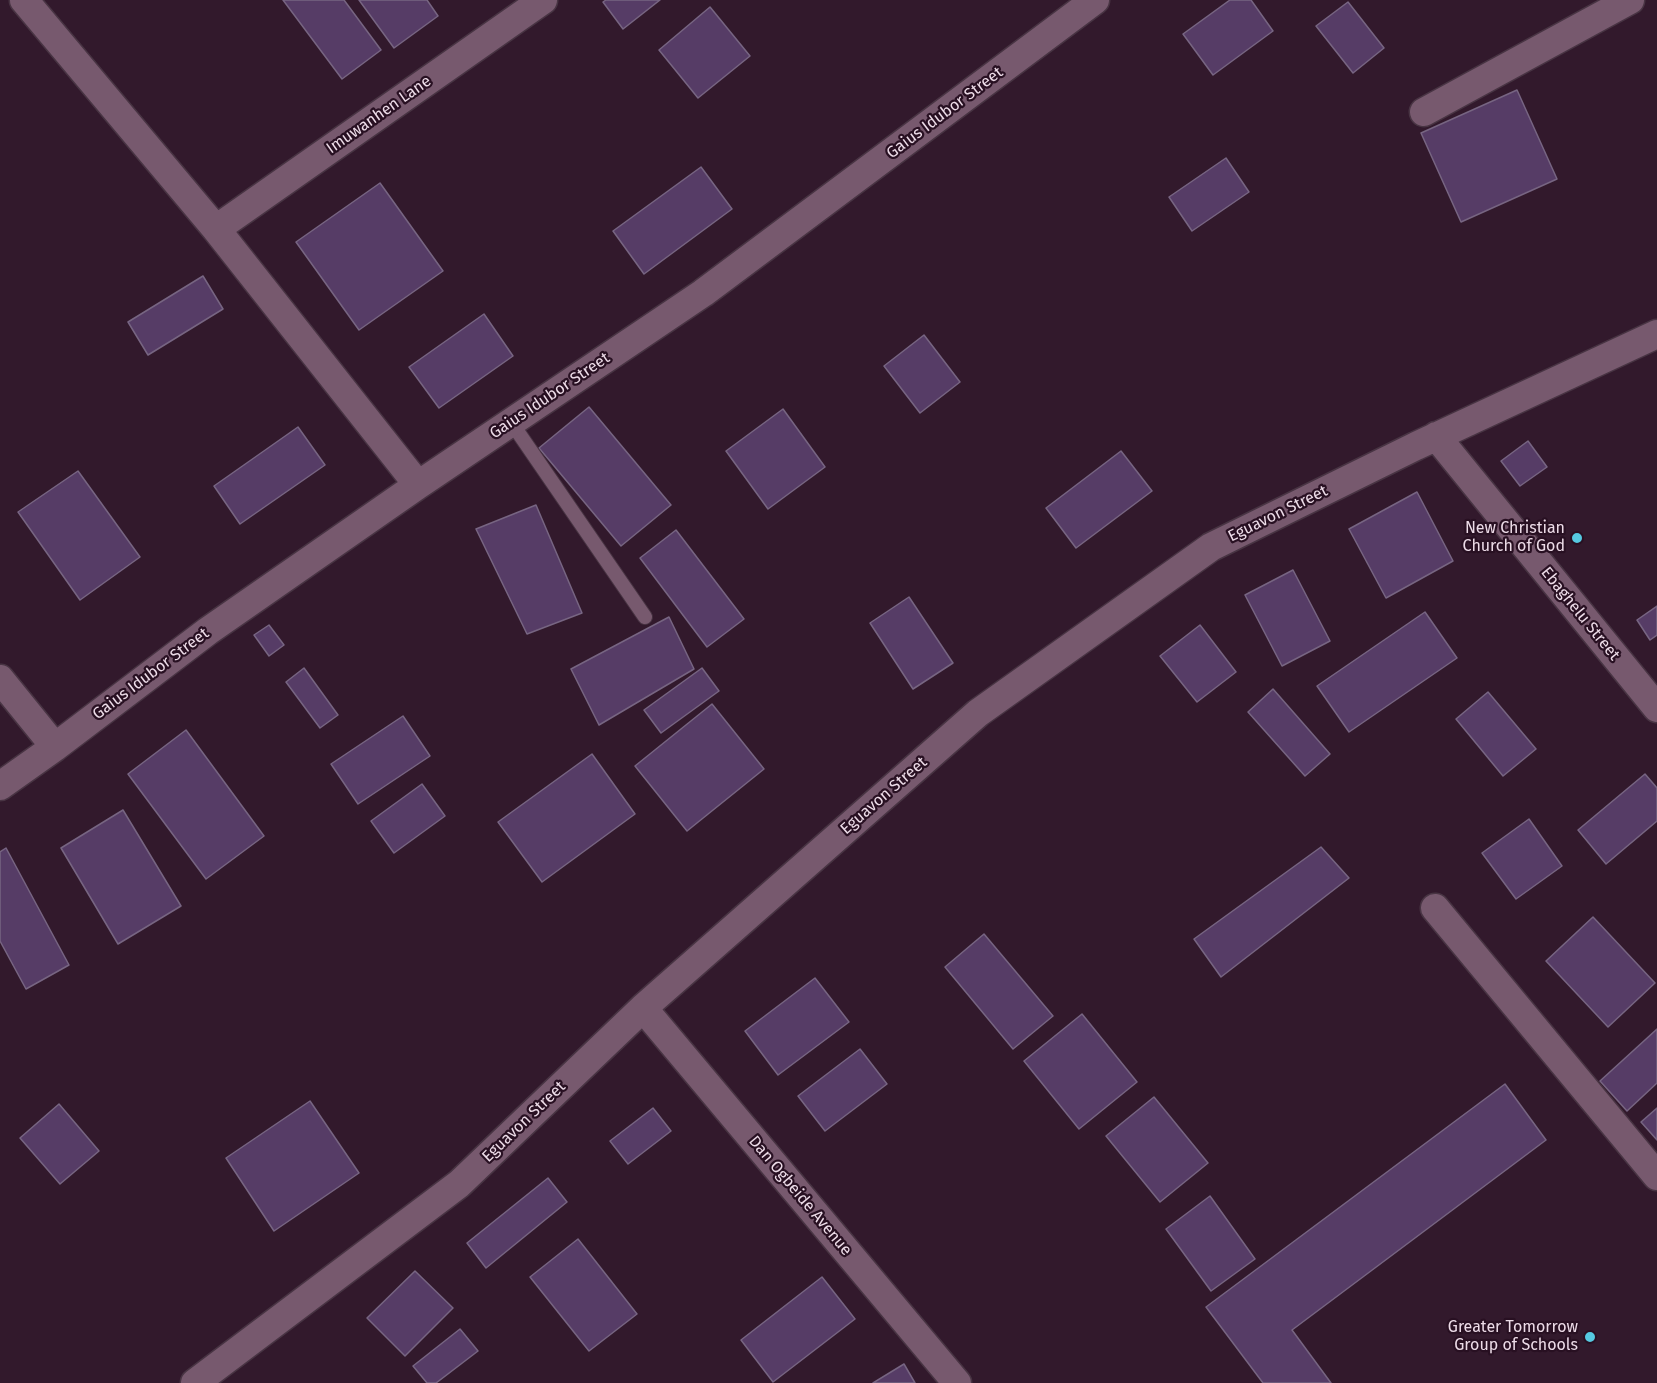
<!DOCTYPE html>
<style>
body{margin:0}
canvas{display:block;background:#32192c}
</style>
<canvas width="1657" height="1383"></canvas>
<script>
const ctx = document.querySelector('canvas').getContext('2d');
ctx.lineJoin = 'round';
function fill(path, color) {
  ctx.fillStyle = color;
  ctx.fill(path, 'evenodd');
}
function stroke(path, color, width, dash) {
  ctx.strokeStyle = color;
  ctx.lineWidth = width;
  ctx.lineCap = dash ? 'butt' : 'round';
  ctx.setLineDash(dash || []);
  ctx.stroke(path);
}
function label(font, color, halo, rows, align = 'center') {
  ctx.font = font + ' "Fira Sans",sans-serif';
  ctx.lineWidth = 4.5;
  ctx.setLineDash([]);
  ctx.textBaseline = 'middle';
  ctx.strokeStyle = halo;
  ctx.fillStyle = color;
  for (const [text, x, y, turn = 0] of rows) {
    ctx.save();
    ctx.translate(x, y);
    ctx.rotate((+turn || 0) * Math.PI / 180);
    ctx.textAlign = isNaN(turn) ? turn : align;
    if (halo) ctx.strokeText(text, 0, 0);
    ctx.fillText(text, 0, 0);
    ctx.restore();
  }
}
const building = new Path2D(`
 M 283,0 L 344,0 L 381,50 L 342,79 Z
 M 359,0 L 427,0 L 438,16 L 394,48 Z
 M 606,0 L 660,0 L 623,29 L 603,2 Z
 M 1230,0 L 1251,0 L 1273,31 L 1213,75 L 1183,34 Z
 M 1348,2 L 1384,48 L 1353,73 L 1316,26 Z
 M 710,7 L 750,56 L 698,98 L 659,50 Z
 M 1517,90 L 1557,179 L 1461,222 L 1421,133 Z
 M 1226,158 L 1249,192 L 1192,231 L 1169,197 Z
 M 701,167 L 732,209 L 644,274 L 613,231 Z
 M 380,183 L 443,271 L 359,330 L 296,242 Z
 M 203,276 L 223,309 L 148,355 L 128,322 Z
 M 484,314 L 513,356 L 439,408 L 409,367 Z
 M 924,335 L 960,382 L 920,413 L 884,366 Z
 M 589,407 L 671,505 L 621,546 L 539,448 Z
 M 783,409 L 825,467 L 768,509 L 726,451 Z
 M 298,427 L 325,465 L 240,524 L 214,486 Z
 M 1528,441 L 1547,467 L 1520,486 L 1501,461 Z
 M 1121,451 L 1152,491 L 1076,548 L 1046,508 Z
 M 78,471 L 140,557 L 80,600 L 18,512 Z
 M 1417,492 L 1453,561 L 1386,598 L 1349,529 Z
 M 536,505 L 582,613 L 527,634 L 476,529 Z
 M 676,530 L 744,619 L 707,647 L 640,558 Z
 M 1293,570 L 1330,641 L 1282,666 L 1245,595 Z
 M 909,597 L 953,663 L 913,689 L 870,623 Z
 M 1657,606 L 1657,635 L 1650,640 L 1637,620 Z
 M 1425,612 L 1457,658 L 1349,732 L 1317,686 Z
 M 669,617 L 694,669 L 599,725 L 571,669 Z
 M 269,625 L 284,645 L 269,656 L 254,635 Z
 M 1200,625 L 1236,672 L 1197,702 L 1160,656 Z
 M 304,668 L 338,715 L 320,728 L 286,682 Z
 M 702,668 L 719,691 L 661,733 L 644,710 Z
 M 1273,689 L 1330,754 L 1305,776 L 1248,712 Z
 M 1488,692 L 1536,749 L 1503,776 L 1456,719 Z
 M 712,704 L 764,769 L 687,831 L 635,766 Z
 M 403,716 L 430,756 L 358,804 L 331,764 Z
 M 186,730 L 264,836 L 206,879 L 128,774 Z
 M 592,754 L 635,814 L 542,882 L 498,822 Z
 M 1645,774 L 1657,788 L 1657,821 L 1606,864 L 1578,830 Z
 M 422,784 L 445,816 L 394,853 L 371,821 Z
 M 123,810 L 181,906 L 118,944 L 61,848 Z
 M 1529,819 L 1562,866 L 1516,899 L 1482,853 Z
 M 1321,847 L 1349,878 L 1221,977 L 1194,939 Z
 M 6,848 L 69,965 L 26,989 L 0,941 L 0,852 Z
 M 1593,917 L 1655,983 L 1608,1027 L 1546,961 Z
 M 984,934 L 1053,1016 L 1013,1049 L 945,967 Z
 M 815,978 L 849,1022 L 778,1075 L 745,1031 Z
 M 1082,1014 L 1137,1082 L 1079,1129 L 1024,1061 Z
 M 1657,1029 L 1657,1083 L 1627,1111 L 1600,1081 Z
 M 860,1049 L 887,1084 L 825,1131 L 798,1096 Z
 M 1505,1084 L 1546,1140 L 1292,1330 L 1331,1383 L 1263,1383 L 1206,1307 Z
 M 1154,1097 L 1208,1163 L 1160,1202 L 1106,1136 Z
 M 310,1101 L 359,1173 L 274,1231 L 226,1158 Z
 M 59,1104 L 99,1151 L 60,1184 L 20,1138 Z
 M 653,1108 L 671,1131 L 628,1164 L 610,1141 Z
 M 1657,1108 L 1657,1140 L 1641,1122 Z
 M 548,1178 L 567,1202 L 486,1268 L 467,1243 Z
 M 1210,1196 L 1255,1259 L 1211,1291 L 1166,1229 Z
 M 578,1239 L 637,1314 L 589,1351 L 530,1277 Z
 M 415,1271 L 453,1308 L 405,1356 L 367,1318 Z
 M 822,1277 L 855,1319 L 773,1382 L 741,1340 Z
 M 460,1329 L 478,1351 L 436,1383 L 427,1383 L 413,1366 Z
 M 904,1364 L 915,1383 L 873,1383 Z`);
fill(building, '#563c66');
stroke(building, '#776582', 1.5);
const service = new Path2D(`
 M 511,422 L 645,617`);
const minor = new Path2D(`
 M 24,0 L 216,229 L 418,485
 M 1424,112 L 1630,0
 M 216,229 L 543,0
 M 1436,436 L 1657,708
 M 0,679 L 55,747
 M 0,786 L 55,747 L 208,631 L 418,485 L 703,293 L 1095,0
 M 1435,908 L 1657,1176
 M 643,1008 L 957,1383
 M 195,1383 L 459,1184 L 643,1008 L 978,713 L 1211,547 L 1416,446 L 1657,334`);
stroke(service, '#483443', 16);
stroke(minor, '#483443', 31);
stroke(service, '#77596e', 14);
stroke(minor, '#77596e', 28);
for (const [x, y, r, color] of [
 [1577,538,6,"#56c9e1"],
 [1590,1337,6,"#56c9e1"]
]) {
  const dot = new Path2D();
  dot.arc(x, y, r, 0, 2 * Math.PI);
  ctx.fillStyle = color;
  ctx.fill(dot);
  stroke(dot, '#281022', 2);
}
label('16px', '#eddce8', '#281022', [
 ["Gaius Idubor Street",945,113,-37],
 ["Imuwanhen Lane",379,115,-35],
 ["Gaius Idubor Street",550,396,-34],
 ["Eguavon Street",1278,514,-26],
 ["Ebaghelu Street",1580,614,51],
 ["Gaius Idubor Street",151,674,-37],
 ["Eguavon Street",884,796,-41],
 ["Eguavon Street",524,1122,-44],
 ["Dan Ogbeide Avenue",800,1196,50]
]);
label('16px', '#eddce8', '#281022', [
 ["New Christian",1565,529],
 ["Church of God",1565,547],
 ["Greater Tomorrow",1578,1328],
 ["Group of Schools",1578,1346]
], 'right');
</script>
